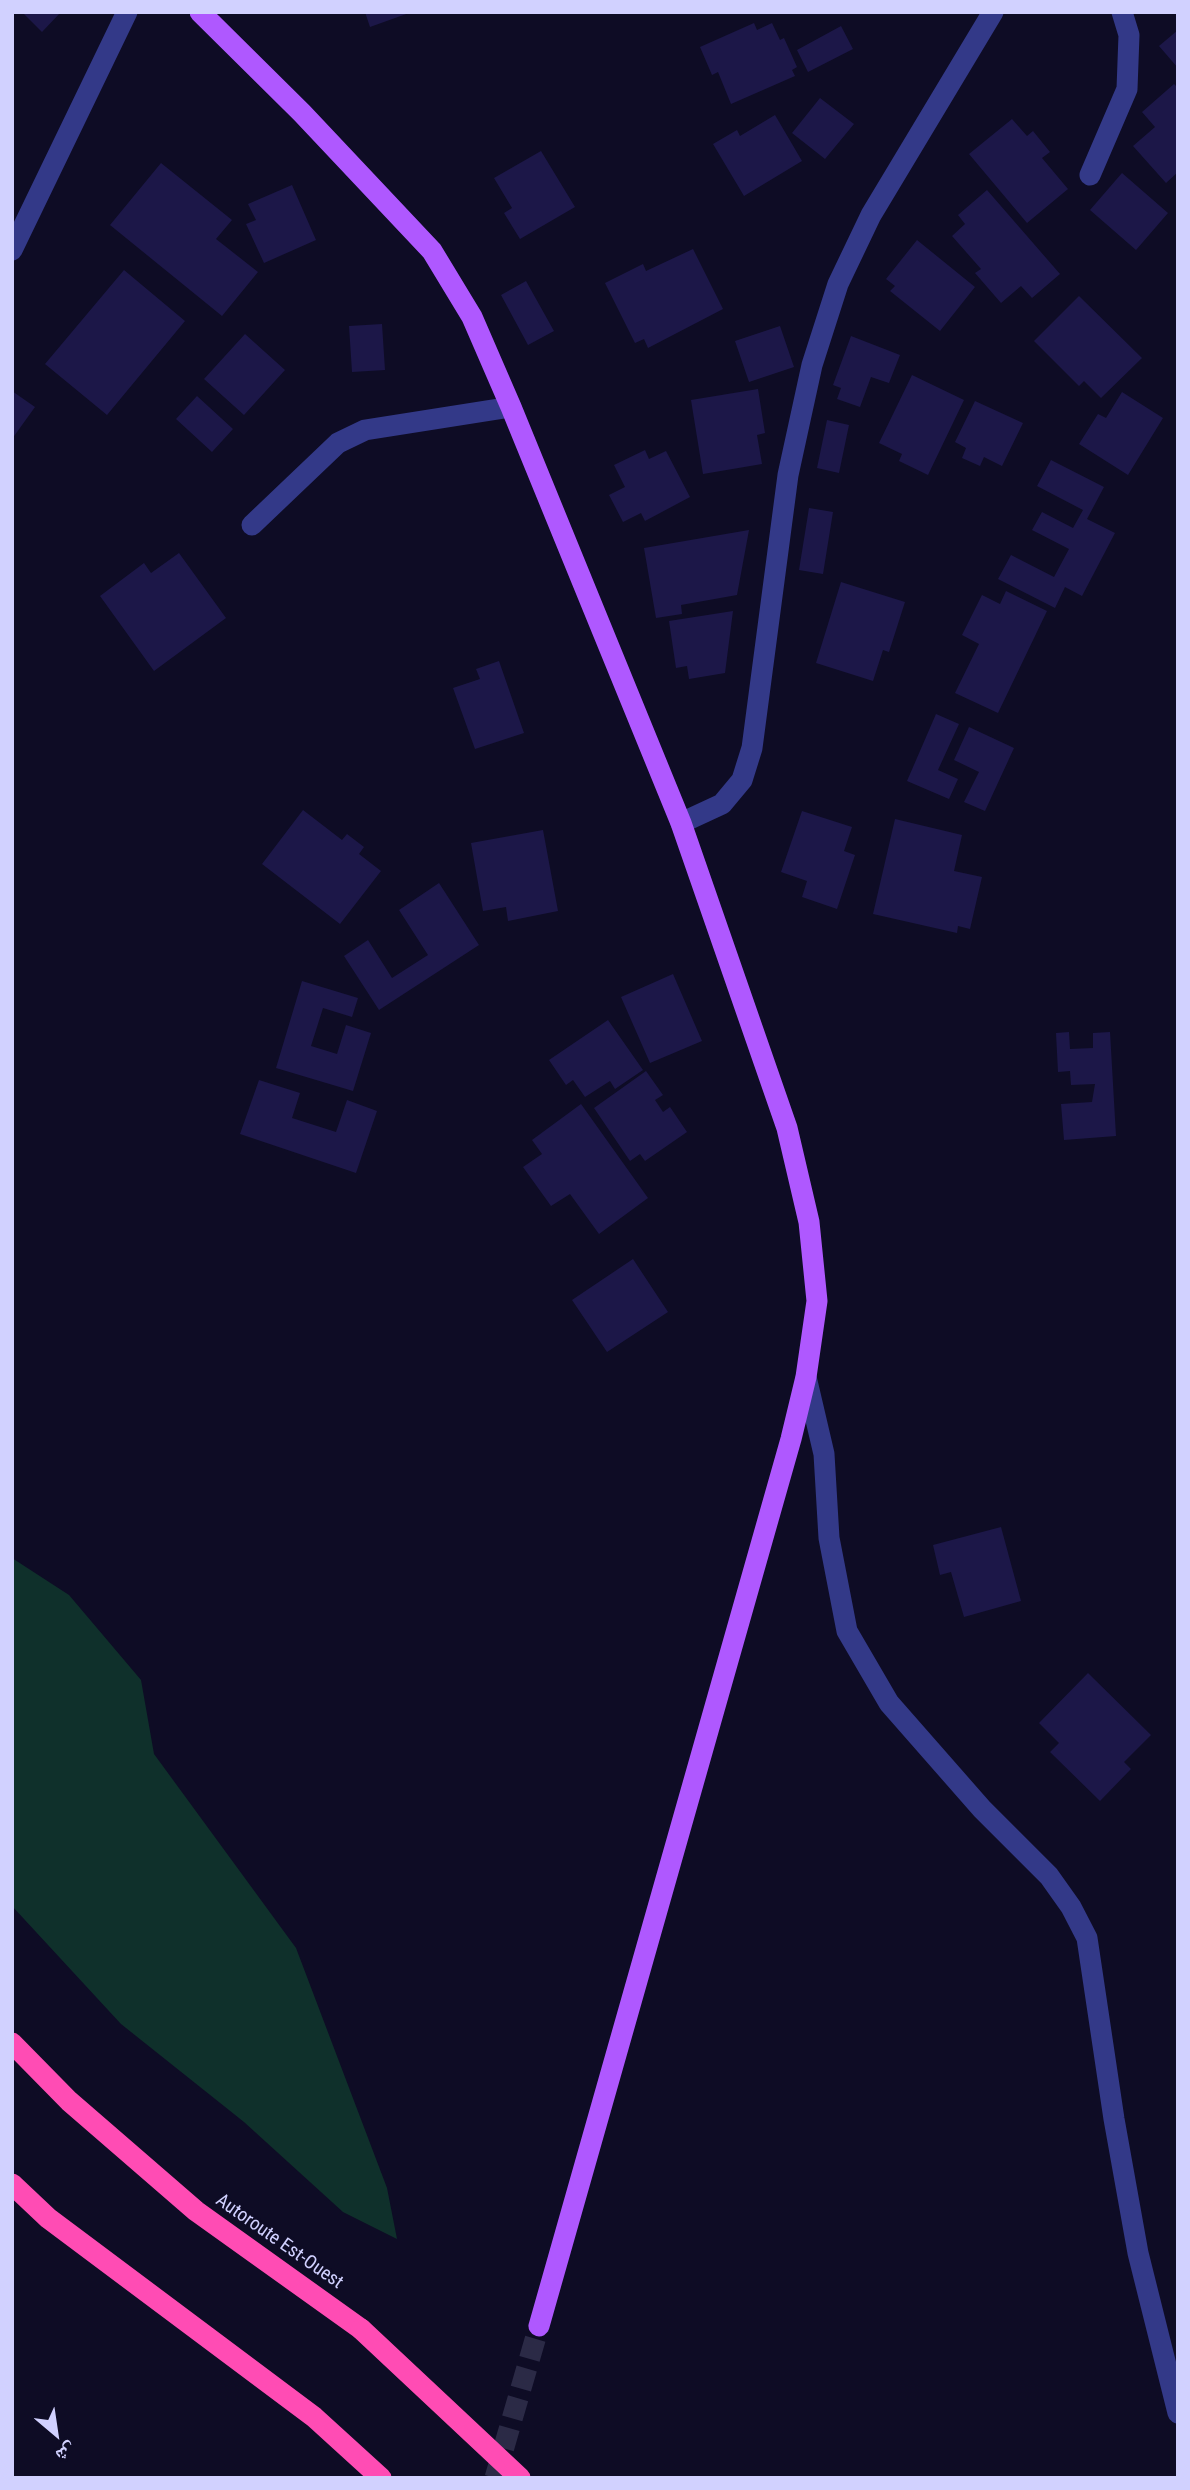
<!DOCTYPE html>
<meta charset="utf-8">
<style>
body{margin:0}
#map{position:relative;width:1190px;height:2490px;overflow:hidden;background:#0e0c25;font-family:"Roboto Condensed","Noto Naskh Arabic",sans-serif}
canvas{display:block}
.frame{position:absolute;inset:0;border:14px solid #d1d1ff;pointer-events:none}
.north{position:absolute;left:21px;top:2399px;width:70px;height:70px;-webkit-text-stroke:5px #0e0c25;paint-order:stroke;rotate:151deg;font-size:19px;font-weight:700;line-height:28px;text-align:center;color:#d1d1ff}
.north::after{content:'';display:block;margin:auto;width:24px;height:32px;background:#d1d1ff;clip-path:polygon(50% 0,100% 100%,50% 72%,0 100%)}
</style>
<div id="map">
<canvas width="1190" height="2490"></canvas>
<div class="frame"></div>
<div class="north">ش</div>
</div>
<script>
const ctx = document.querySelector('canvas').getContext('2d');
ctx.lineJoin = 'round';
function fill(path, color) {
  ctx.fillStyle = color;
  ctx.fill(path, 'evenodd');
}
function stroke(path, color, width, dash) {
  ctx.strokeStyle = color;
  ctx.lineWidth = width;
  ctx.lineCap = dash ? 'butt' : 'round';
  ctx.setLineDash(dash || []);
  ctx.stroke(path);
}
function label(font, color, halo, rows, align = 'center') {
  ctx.font = font + ' "Roboto Condensed",sans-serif';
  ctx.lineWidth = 5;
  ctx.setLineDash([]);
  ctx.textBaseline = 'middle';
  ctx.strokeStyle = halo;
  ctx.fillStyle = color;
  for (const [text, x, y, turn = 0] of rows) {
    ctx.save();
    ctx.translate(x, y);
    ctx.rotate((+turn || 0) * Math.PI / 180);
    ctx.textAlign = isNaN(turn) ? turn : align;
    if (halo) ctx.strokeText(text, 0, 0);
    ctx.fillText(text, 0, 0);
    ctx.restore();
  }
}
fill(new Path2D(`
 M 12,1558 L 69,1595 L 141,1680 L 154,1754 L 296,1948 L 387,2188 L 397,2239 L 343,2212 L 244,2122 L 121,2024 L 12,1906 Z`), '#0f302b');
fill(new Path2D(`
 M 22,12 L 61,12 L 42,32 Z
 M 365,12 L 409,12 L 409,13 L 370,27 Z
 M 754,23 L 757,30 L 772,23 L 780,40 L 784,38 L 797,67 L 792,70 L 795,76 L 731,104 L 718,72 L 712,75 L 700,47 Z
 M 841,26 L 853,49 L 808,72 L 797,50 Z
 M 1178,30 L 1178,68 L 1159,46 Z
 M 1174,84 L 1178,88 L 1178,172 L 1166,183 L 1133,146 L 1155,127 L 1142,112 Z
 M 820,98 L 854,124 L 825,159 L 792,133 Z
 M 775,115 L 802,161 L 744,196 L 713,144 L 737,130 L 740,136 Z
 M 1012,119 L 1027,136 L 1033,131 L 1050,152 L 1042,158 L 1068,189 L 1027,223 L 969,154 Z
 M 541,151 L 575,207 L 520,239 L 504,213 L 512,208 L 494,178 Z
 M 161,163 L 232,220 L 216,239 L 258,272 L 222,316 L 110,225 Z
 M 1122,173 L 1168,213 L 1136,250 L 1090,210 Z
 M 292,185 L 316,240 L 264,263 L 246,224 L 256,220 L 248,204 Z
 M 987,190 L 1060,274 L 1032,298 L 1021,286 L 1001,303 L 975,273 L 981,269 L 952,236 L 965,224 L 958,215 Z
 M 917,240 L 975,287 L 940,331 L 890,291 L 895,286 L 886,279 Z
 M 693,249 L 723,309 L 648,348 L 644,339 L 635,343 L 605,283 L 643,264 L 646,271 Z
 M 124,270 L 185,321 L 107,415 L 45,364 Z
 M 526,281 L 554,331 L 528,345 L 501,295 Z
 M 1079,296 L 1142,358 L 1101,398 L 1084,381 L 1079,386 L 1034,341 Z
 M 382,324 L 385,370 L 352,372 L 349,326 Z
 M 780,326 L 794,367 L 749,382 L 735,341 Z
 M 245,334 L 285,370 L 244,415 L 204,379 Z
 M 851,336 L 900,355 L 889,383 L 871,377 L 860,407 L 837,399 L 841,388 L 833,385 Z
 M 912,375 L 964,400 L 928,475 L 899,461 L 902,454 L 879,443 Z
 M 758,389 L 765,433 L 757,435 L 762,464 L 703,474 L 691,400 Z
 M 12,391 L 35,407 L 12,439 Z
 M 1122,392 L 1163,418 L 1128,475 L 1079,444 L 1098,414 L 1106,418 Z
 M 197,396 L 233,429 L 212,452 L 176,419 Z
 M 975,401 L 1023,423 L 1002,466 L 984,457 L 980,466 L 962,458 L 966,448 L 955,442 Z
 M 827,420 L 849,425 L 839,473 L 817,468 Z
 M 645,450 L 649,459 L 666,451 L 690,497 L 645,521 L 641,513 L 623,522 L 609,495 L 625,487 L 614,465 Z
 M 1051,460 L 1104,487 L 1087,519 L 1115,533 L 1082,596 L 1065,587 L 1055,608 L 998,579 L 1011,555 L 1054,577 L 1069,549 L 1032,530 L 1042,512 L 1073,528 L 1083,510 L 1037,486 Z
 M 809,508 L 833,512 L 823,574 L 799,570 Z
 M 749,530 L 737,595 L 681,605 L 682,614 L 656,618 L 644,548 Z
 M 179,553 L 226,618 L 154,671 L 100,596 L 144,563 L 151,573 Z
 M 841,582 L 905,602 L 889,652 L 883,650 L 873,681 L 816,663 Z
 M 1006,591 L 1047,611 L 998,713 L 955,693 L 979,644 L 962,635 L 982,595 L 1000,604 Z
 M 733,611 L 725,673 L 689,679 L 687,666 L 676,668 L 669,621 Z
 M 499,661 L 524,733 L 475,749 L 453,688 L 480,679 L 476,669 Z
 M 936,714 L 959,724 L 938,770 L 958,779 L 949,799 L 907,781 Z
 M 969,727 L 1014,748 L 985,811 L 964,802 L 979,772 L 954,760 Z
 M 303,810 L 342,840 L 347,834 L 364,847 L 359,854 L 381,871 L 340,924 L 262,864 Z
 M 802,811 L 852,827 L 844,851 L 855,855 L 837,909 L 802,897 L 807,881 L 781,872 Z
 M 895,819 L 962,835 L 954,871 L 982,877 L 970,929 L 958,926 L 957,933 L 873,914 Z
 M 543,830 L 558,911 L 508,921 L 506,907 L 483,911 L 471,843 Z
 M 439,883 L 479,945 L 379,1010 L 344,956 L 368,940 L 392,978 L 428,955 L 399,910 Z
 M 673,974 L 702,1041 L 650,1063 L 621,997 Z
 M 302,981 L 358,998 L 352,1017 L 323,1008 L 311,1046 L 337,1054 L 346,1025 L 371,1033 L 353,1091 L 276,1068 Z
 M 608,1020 L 643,1070 L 615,1089 L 610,1081 L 585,1097 L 573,1080 L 566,1085 L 549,1060 Z
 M 1069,1032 L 1070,1049 L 1093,1048 L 1093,1033 L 1110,1032 L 1116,1136 L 1064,1140 L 1061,1104 L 1092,1102 L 1095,1084 L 1071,1085 L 1070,1071 L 1058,1072 L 1056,1033 Z
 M 646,1071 L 663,1095 L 655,1100 L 663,1112 L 670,1107 L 687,1132 L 645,1161 L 640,1154 L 630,1161 L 594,1108 Z
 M 259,1080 L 300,1093 L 292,1118 L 336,1132 L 347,1100 L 377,1111 L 356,1173 L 240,1134 Z
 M 581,1104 L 648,1198 L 599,1234 L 570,1194 L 551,1206 L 523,1167 L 542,1154 L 532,1140 Z
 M 633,1259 L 668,1312 L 607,1352 L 572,1300 Z
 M 1001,1527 L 1021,1601 L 964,1617 L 951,1572 L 940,1575 L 933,1545 Z
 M 1088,1673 L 1151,1735 L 1124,1762 L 1131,1769 L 1100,1801 L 1050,1752 L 1059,1743 L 1039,1723 Z`), '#1c1748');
stroke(new Path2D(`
 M 495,2478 L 539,2326`), '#2b2a46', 21, [21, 10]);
stroke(new Path2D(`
 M 1090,175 L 1127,89 L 1129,35 L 1122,12
 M 12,250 L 127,12
 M 252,525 L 338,443 L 365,430 L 511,407
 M 681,823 L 722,804 L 742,780 L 752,748 L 788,475 L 812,365 L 838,284 L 871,215 L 993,12
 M 806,1377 L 824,1454 L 829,1538 L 847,1631 L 889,1703 L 982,1809 L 1049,1876 L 1071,1907 L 1087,1938 L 1114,2119 L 1138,2253 L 1178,2413`), '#333988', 21);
stroke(new Path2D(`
 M 200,12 L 302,113 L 432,251 L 472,317 L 511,407 L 681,823 L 787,1128 L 809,1222 L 817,1301 L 806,1377 L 791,1439 L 539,2326`), '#af58ff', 21);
stroke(new Path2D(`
 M 12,2043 L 69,2101 L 196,2211 L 361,2329
 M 12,2184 L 48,2218 L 314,2417 L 381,2478`), '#ff4cb4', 21);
stroke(new Path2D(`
 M 361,2329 L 520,2478`), '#ff4cb4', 21);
label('19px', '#d1d1ff', '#0e0c25', [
 ["Autoroute Est-Ouest",279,2242,35]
]);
</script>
